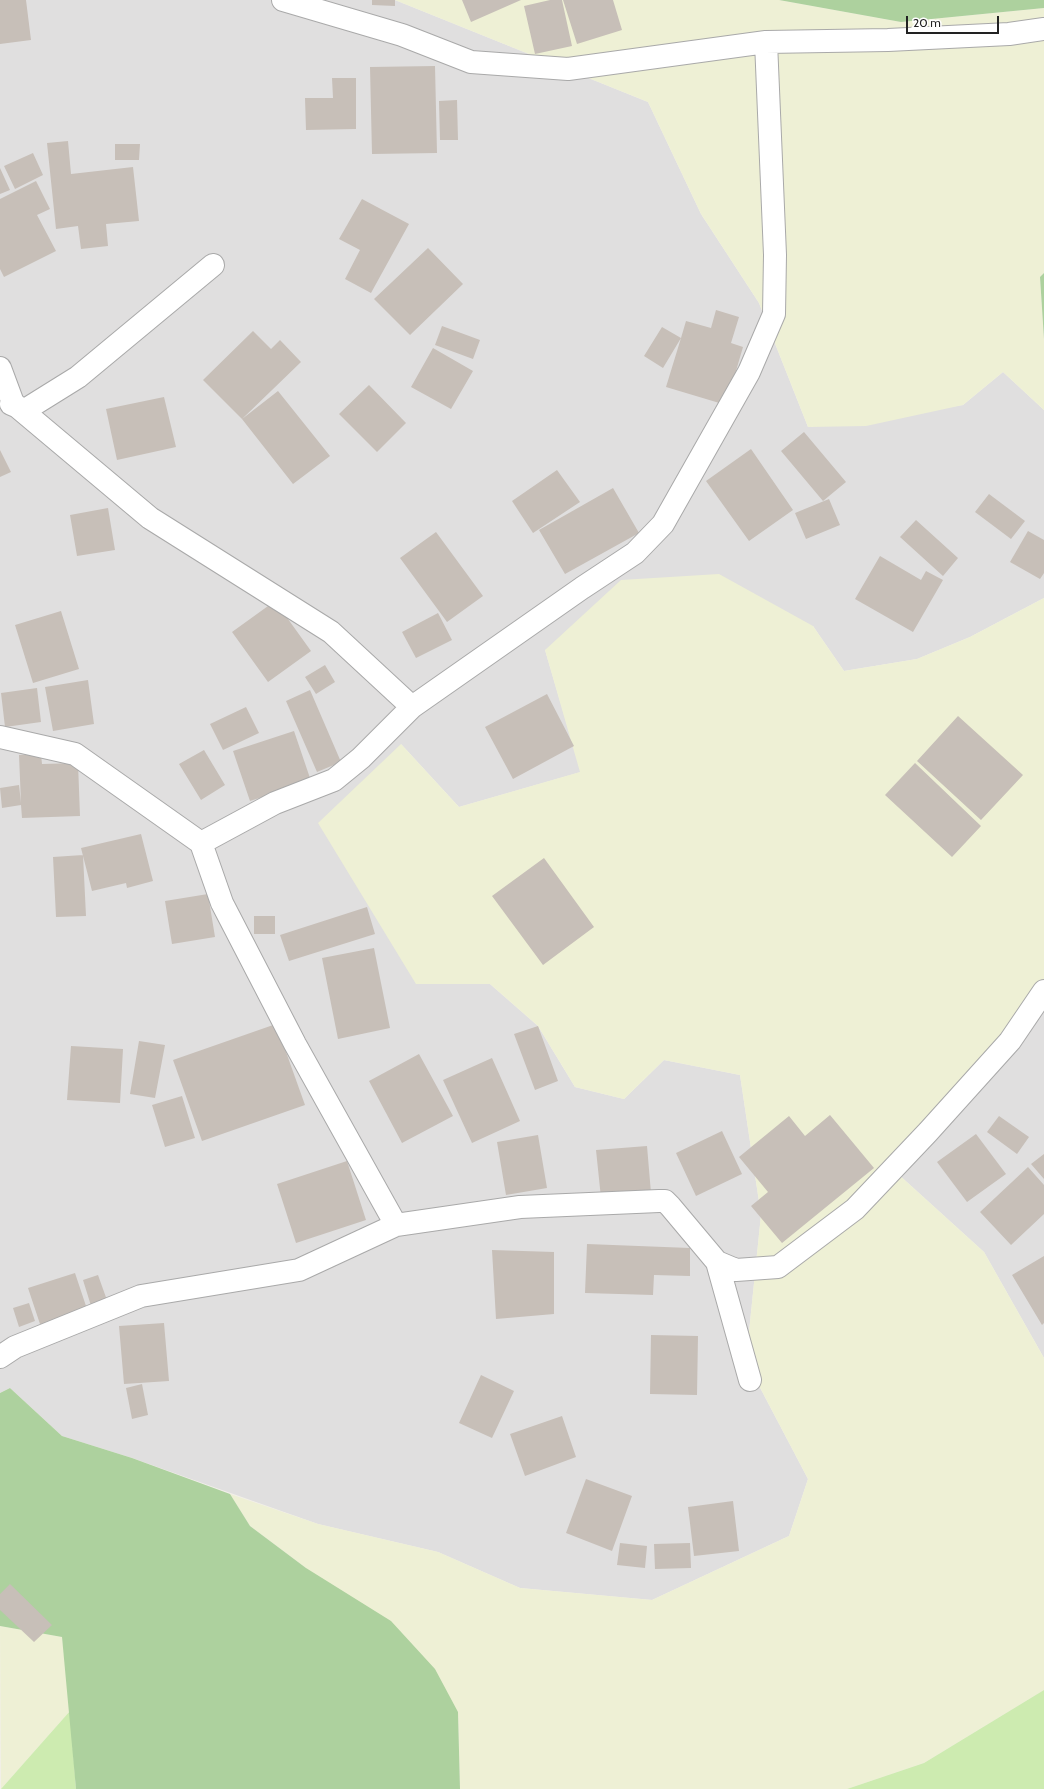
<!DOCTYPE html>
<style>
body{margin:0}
#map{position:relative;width:1044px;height:1789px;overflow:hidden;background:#f2efe9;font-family:Cabin,sans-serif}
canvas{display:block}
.scale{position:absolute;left:906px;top:16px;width:93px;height:18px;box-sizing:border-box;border:2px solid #222;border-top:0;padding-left:5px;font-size:12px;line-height:14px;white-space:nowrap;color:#222;-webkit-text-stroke:3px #fff;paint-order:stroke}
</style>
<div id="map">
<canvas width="1044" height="1789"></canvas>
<div class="scale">20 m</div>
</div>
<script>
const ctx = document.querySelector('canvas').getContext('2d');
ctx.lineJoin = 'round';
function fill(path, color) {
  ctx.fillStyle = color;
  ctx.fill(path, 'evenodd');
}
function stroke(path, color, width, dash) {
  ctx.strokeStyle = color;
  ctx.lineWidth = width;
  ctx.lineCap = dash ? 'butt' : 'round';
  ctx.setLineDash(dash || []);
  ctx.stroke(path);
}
fill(new Path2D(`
 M 0,0 L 395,0 L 648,102 L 701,214 L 759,303 L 808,427 L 963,405 L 1003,372 L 1044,410 L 1044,598 L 970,637 L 917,659 L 844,671 L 813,626 L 545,650 L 581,772 L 459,807 L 401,744 L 416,984 L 490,984 L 538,1026 L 575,1087 L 624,1099 L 664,1060 L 740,1075 L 761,1215 L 746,1361 L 808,1479 L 789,1536 L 652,1600 L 520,1588 L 438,1552 L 318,1524 L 132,1458 L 62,1436 L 10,1388 L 0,1393 Z
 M 1044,994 L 1044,1358 L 984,1252 L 887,1164 Z`), '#e0dfdf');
fill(new Path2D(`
 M 395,0 L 779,0 L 901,22 L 1044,8 L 1044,273 L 1040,277 L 1044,339 L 1044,410 L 1003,372 L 963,405 L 866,426 L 808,427 L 759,303 L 701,214 L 648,102 Z
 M 719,574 L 813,626 L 844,671 L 917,659 L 970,637 L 1044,598 L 1044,994 L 954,1095 L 887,1164 L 984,1252 L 1044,1358 L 1044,1690 L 924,1763 L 847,1789 L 460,1789 L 458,1712 L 306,1568 L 250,1526 L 230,1494 L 318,1524 L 438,1552 L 520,1588 L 652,1600 L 789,1536 L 808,1479 L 746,1361 L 761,1215 L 740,1075 L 664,1060 L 624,1099 L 575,1087 L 538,1026 L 490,984 L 416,984 L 318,823 L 401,744 L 459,807 L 580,772 L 545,650 L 621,580 Z
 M 0,1626 L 62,1637 L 70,1711 L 1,1789 Z`), '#eef0d5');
fill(new Path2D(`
 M 1044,1690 L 1044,1789 L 847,1789 L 924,1763 Z
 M 70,1711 L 76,1789 L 1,1789 Z`), '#cdebb0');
fill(new Path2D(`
 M 779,0 L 1044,0 L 1044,8 L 901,22 Z
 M 1044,273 L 1044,339 L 1040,277 Z
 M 10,1388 L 62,1436 L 132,1458 L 230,1494 L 250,1526 L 306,1568 L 391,1621 L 435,1669 L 458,1712 L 460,1789 L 76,1789 L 62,1637 L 0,1626 L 0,1393 Z`), '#add19e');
fill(new Path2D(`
 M 0,0 L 26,0 L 31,40 L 0,44 Z
 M 372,0 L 395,0 L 395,6 L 372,5 Z
 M 462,0 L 521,0 L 471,22 Z
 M 550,0 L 562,0 L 572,46 L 535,54 L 524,6 Z
 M 563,0 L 613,0 L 622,30 L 577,44 Z
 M 435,66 L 437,153 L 372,154 L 370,67 Z
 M 332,78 L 356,78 L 356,129 L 306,130 L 305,98 L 333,98 Z
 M 457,100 L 458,140 L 440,140 L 439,101 Z
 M 68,141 L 71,174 L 133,167 L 139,221 L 106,224 L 108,246 L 81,249 L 78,226 L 56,229 L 47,143 Z
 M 115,144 L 140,144 L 139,160 L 115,160 Z
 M 33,153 L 43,175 L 15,189 L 4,166 Z
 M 0,168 L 10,190 L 0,194 Z
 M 36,181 L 50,209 L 37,215 L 56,251 L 4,277 L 0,269 L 0,199 Z
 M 362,199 L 409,224 L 371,293 L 345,279 L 360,250 L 339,239 Z
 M 428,248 L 463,284 L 410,335 L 374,299 Z
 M 716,310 L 739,317 L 731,343 L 743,347 L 726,405 L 666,387 L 681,338 L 663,368 L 644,356 L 662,327 L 681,338 L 686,321 L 711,328 Z
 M 442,326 L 480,340 L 473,359 L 435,345 Z
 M 253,331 L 271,349 L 280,340 L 301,362 L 242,419 L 203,380 Z
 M 433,348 L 473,371 L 451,409 L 411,387 Z
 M 369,385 L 406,423 L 377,452 L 339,414 Z
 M 278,391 L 330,456 L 293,484 L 242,419 Z
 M 164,397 L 176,447 L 117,460 L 106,409 Z
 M 804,432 L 846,482 L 823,501 L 781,451 Z
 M 751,449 L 793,510 L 749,541 L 706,481 Z
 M 0,450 L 11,472 L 0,477 Z
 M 557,470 L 580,502 L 533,533 L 512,501 Z
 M 613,488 L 639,533 L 565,574 L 539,530 Z
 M 989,494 L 1025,521 L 1011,539 L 975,512 Z
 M 829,499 L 840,525 L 806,539 L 795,513 Z
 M 108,508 L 115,550 L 77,556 L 70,515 Z
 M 916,520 L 958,558 L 943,576 L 900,537 Z
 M 1028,531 L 1044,540 L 1044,573 L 1040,579 L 1010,562 Z
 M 436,532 L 483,596 L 447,622 L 400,558 Z
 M 880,556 L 921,580 L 926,571 L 943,580 L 913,632 L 855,599 Z
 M 275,601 L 311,651 L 268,682 L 232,632 Z
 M 61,611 L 79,669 L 33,683 L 15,625 Z
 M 438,613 L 452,640 L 416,658 L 402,632 Z
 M 325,665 L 335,682 L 316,694 L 305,677 Z
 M 88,680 L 94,724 L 53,731 L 45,687 Z
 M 37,688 L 41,722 L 5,727 L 1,693 Z
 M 310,690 L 341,762 L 317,772 L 286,701 Z
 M 547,694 L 574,746 L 513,779 L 485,727 Z
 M 246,707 L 259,733 L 223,750 L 210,724 Z
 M 958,716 L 1023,775 L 981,820 L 917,761 Z
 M 294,731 L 311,781 L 250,801 L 233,751 Z
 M 204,750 L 225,785 L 201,800 L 179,764 Z
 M 41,754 L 42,764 L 78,763 L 80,816 L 22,818 L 21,805 L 2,808 L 0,788 L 19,785 L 21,803 L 19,755 Z
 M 915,763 L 981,826 L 952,857 L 885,795 Z
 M 141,834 L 153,881 L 127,888 L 126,883 L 92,891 L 81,848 Z
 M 83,855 L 86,916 L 56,917 L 53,857 Z
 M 544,858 L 594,927 L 543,965 L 492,896 Z
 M 208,894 L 215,937 L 172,944 L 165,901 Z
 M 367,907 L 375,934 L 289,961 L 280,935 Z
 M 254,916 L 275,916 L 275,934 L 254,934 Z
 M 374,948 L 390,1028 L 338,1039 L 322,958 Z
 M 276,1024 L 305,1105 L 202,1141 L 173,1060 Z
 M 538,1026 L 558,1081 L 535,1090 L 514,1034 Z
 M 139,1041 L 165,1045 L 155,1098 L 130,1094 Z
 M 71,1046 L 123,1049 L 120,1103 L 67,1100 Z
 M 419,1054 L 453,1116 L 402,1143 L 369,1081 Z
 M 492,1058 L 520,1121 L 472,1143 L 443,1080 Z
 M 182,1096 L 195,1138 L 165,1147 L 152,1105 Z
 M 830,1115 L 874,1168 L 782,1243 L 751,1206 L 768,1192 L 739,1157 L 789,1116 L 805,1136 Z
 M 999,1116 L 1029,1137 L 1017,1154 L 987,1132 Z
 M 722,1131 L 742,1174 L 696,1196 L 676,1153 Z
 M 976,1134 L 1006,1174 L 967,1202 L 937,1162 Z
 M 538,1135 L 547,1188 L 506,1195 L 497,1142 Z
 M 647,1146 L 651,1193 L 601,1198 L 596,1150 Z
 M 1044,1154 L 1044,1179 L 1031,1164 Z
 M 347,1161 L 366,1220 L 296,1243 L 277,1184 Z
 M 1028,1167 L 1044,1185 L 1044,1214 L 1011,1245 L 980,1212 Z
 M 587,1244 L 690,1248 L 690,1276 L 654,1275 L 653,1295 L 585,1293 Z
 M 492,1250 L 554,1252 L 554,1314 L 496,1319 Z
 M 1044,1256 L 1044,1323 L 1042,1325 L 1012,1275 Z
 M 75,1273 L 89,1315 L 42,1330 L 28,1288 Z
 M 98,1275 L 108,1303 L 92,1309 L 83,1280 Z
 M 29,1303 L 35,1321 L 19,1327 L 13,1308 Z
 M 164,1323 L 169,1381 L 124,1384 L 119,1326 Z
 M 651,1335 L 698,1336 L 697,1395 L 650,1394 Z
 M 481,1375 L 514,1391 L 492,1438 L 459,1423 Z
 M 142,1384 L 148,1415 L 132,1419 L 126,1388 Z
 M 562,1416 L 576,1457 L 525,1476 L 510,1434 Z
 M 586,1479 L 632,1496 L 612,1551 L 566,1533 Z
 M 733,1501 L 739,1551 L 694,1556 L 688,1507 Z
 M 620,1543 L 647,1546 L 645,1568 L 617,1565 Z
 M 690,1543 L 691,1568 L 655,1569 L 654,1544 Z
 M 10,1584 L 52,1625 L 34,1642 L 0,1610 L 0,1594 Z`), '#c7bfb8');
const minor = new Path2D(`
 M 283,0 L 402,35 L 471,62 L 568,69 L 766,42 L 888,40 L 1009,34 L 1044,29
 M 0,368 L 13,403 L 150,518 L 331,632 L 412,707
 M 11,404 L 25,410 L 78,377 L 213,265
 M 0,737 L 75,754 L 201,843 L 222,903 L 295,1044 L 396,1225
 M 201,843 L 275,803 L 334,780 L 361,758 L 412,707 L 582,588 L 635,553 L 663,524 L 749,372 L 774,314 L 775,255 L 766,42
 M 717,1262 L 736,1270 L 778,1267 L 855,1209 L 928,1132 L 1010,1041 L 1044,991
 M 0,1357 L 15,1347 L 141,1296 L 299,1270 L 396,1225 L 520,1207 L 659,1201 L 665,1201 L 670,1206 L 717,1262 L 750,1380`);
stroke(minor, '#a9a9a9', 24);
stroke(minor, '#fff', 22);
</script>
